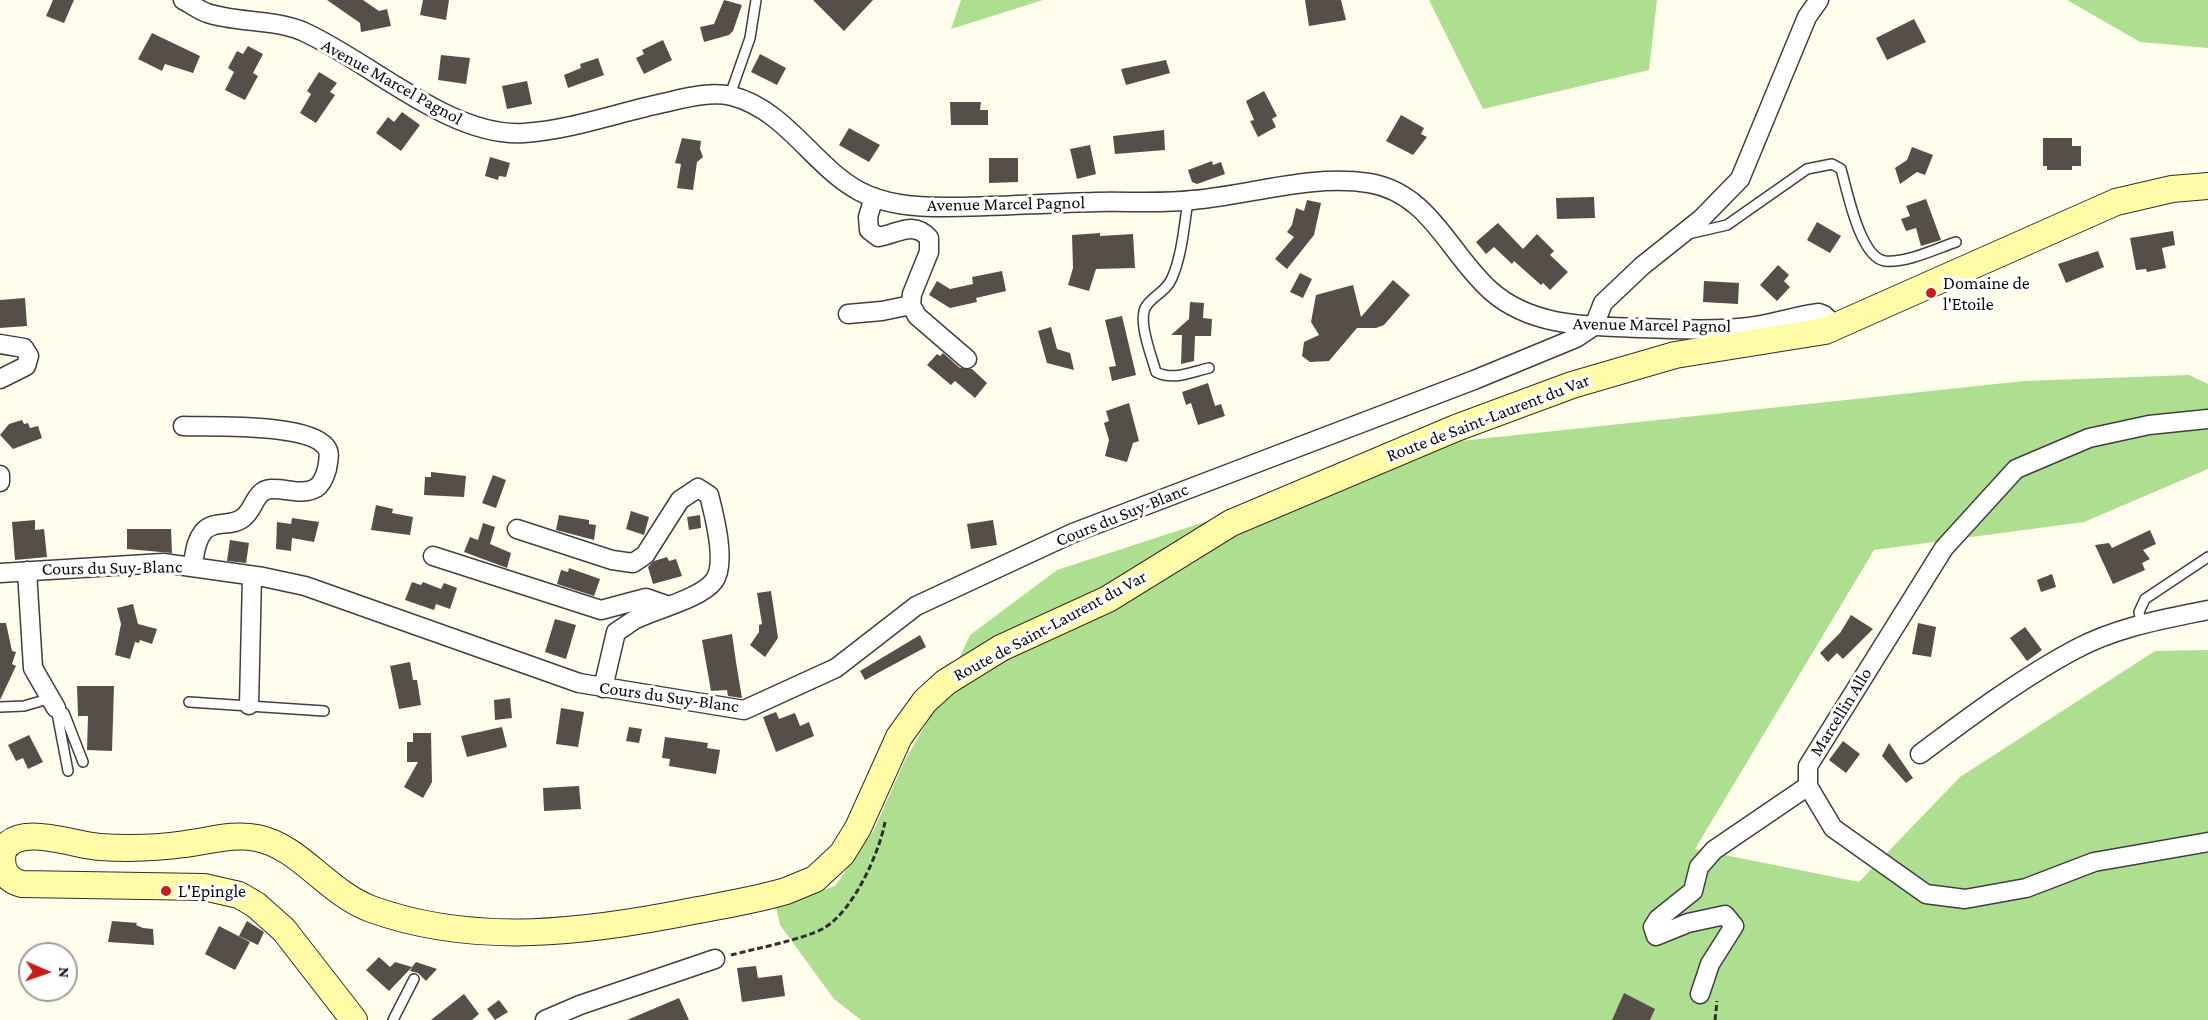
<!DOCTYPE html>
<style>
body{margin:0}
#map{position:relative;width:2208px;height:1020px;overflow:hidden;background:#fffdec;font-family:"Crimson Pro",serif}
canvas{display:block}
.north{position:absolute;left:18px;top:942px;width:60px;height:60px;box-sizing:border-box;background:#fff;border:2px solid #9e9e9e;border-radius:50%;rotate:92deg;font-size:16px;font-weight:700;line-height:24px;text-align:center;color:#0c0c0c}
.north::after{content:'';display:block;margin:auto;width:21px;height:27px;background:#c81c18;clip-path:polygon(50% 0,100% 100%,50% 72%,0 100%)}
</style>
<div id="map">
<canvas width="2208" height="1020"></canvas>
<div class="north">N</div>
</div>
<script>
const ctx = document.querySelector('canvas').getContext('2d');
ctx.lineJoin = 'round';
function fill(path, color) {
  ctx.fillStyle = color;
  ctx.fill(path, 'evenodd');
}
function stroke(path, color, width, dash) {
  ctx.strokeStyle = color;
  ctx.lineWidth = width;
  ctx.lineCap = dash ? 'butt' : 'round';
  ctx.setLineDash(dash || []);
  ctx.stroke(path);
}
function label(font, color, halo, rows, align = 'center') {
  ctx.font = font + ' "Crimson Pro",serif';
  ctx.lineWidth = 6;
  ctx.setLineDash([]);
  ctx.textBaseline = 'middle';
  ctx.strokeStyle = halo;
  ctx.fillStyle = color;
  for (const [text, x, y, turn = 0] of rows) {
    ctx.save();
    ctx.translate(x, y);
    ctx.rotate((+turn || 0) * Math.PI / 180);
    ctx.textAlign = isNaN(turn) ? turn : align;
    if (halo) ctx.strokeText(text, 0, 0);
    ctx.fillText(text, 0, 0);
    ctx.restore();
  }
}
fill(new Path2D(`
 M 961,0 L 1043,0 L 951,29 Z
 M 1429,0 L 1657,0 L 1649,70 L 1483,109 Z
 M 2067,0 L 2208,0 L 2208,48 L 2140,42 Z
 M 2189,375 L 2208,384 L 2208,469 L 2084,522 L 1874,550 L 1695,849 L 1859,882 L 1960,777 L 2155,651 L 2208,650 L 2208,1020 L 861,1020 L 834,999 L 780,925 L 776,906 L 835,886 L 874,830 L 905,760 L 938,703 L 970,635 L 1057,570 L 1451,442 L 2024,381 Z`), '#aedf90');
fill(new Path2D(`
 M 53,0 L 74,0 L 64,23 L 46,16 Z
 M 327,0 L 363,0 L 379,11 L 387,9 L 391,26 L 361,32 L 360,23 Z
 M 423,0 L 449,0 L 446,20 L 420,15 Z
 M 724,0 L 742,5 L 733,31 L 729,35 L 704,42 L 700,27 L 714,24 Z
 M 813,0 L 873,0 L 844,31 Z
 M 1305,0 L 1341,0 L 1346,20 L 1309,26 Z
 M 1914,19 L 1926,42 L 1887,60 L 1876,38 Z
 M 152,33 L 200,56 L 193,73 L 165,64 L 162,71 L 138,59 Z
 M 663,40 L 672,60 L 644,74 L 636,58 L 644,54 L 642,50 Z
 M 248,46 L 263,54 L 253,73 L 258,76 L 245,100 L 225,90 L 234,72 L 228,68 L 237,51 L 243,54 Z
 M 760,54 L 786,68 L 777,85 L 751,72 Z
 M 441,55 L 470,58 L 466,84 L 438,80 Z
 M 598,58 L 604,75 L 568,88 L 564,75 L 581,68 L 580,64 Z
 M 1166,60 L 1170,73 L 1126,85 L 1121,69 Z
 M 319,72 L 337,83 L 330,92 L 335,95 L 316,123 L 300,113 L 311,94 L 307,91 Z
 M 527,81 L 532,104 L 507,109 L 502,86 Z
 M 1264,91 L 1277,116 L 1272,119 L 1276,127 L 1258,137 L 1250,121 L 1254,120 L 1246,101 Z
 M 950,102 L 981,102 L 980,110 L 988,110 L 988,125 L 951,125 Z
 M 402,112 L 420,125 L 401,151 L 376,133 L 388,117 L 394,122 Z
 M 1401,115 L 1424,128 L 1421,134 L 1427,137 L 1413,155 L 1386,141 Z
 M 849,128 L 880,145 L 869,162 L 839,145 Z
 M 1164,130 L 1165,150 L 1115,154 L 1113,136 Z
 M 682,138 L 701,141 L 700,149 L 703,157 L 697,162 L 693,190 L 677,188 L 681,164 L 675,163 Z
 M 2043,138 L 2072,138 L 2072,146 L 2081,146 L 2081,166 L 2072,166 L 2072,170 L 2047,170 L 2047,166 L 2043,166 Z
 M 1090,145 L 1096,174 L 1077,179 L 1070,149 Z
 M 1912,147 L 1933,155 L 1925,175 L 1917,172 L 1900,184 L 1895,168 L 1907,160 Z
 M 490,157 L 510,163 L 506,177 L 499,176 L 498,180 L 485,176 Z
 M 989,158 L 1018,158 L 1018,182 L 989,183 Z
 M 1212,161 L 1213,165 L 1221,162 L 1225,174 L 1197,184 L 1192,182 L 1188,170 Z
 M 1594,197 L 1595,218 L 1557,219 L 1556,198 Z
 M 1926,199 L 1941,240 L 1921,246 L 1916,228 L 1906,231 L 1901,219 L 1910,216 L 1906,206 Z
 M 1307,200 L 1321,203 L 1314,235 L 1287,269 L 1275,259 L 1294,237 L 1287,232 L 1292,225 L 1296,208 L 1304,211 Z
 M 1817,222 L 1841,236 L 1830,253 L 1807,240 Z
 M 1498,223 L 1523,249 L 1537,234 L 1554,251 L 1550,255 L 1568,272 L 1550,290 L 1543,283 L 1541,285 L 1514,261 L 1512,264 L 1494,247 L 1486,254 L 1476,242 Z
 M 2173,231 L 2175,245 L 2162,248 L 2166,268 L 2147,272 L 2146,269 L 2136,270 L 2130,238 Z
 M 1100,233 L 1100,236 L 1133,234 L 1135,268 L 1096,269 L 1089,291 L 1068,285 L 1073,268 L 1072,235 Z
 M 2098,251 L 2104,267 L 2066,283 L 2058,264 Z
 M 1778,265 L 1789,275 L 1784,281 L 1790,287 L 1777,301 L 1760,285 Z
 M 1002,271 L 1006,291 L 976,298 L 977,302 L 950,308 L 929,295 L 937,281 L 950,289 L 973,284 L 972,277 Z
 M 1300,273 L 1312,279 L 1303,298 L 1290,292 Z
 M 1393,280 L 1410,295 L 1384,325 L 1376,328 L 1357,328 L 1329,361 L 1310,362 L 1302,356 L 1304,342 L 1319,335 L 1311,322 L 1316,295 L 1353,285 L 1361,317 Z
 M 1704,281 L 1739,283 L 1738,304 L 1703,302 Z
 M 25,298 L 27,326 L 0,328 L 0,300 Z
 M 1190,302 L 1204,303 L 1203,318 L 1212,319 L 1211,336 L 1195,336 L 1194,361 L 1181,364 L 1182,335 L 1171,335 L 1189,319 Z
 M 1122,316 L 1136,375 L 1112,381 L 1109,367 L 1116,366 L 1105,320 Z
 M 1051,327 L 1057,349 L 1070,353 L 1074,370 L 1047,363 L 1038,331 Z
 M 943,353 L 960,368 L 972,369 L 987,383 L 975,398 L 955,381 L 951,385 L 927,365 L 937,354 L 940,356 Z
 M 1208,383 L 1215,406 L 1221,404 L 1225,416 L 1198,425 L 1191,403 L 1186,405 L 1182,392 Z
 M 1129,403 L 1139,441 L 1133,443 L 1127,462 L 1105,456 L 1109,440 L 1104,423 L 1109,421 L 1106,411 Z
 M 22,420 L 24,424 L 28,423 L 30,428 L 38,426 L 42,438 L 13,449 L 0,435 L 9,424 Z
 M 431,472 L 466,476 L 464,497 L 424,495 L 425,477 L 431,477 Z
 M 493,475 L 506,480 L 496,508 L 482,503 Z
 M 376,505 L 393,509 L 392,513 L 413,517 L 410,535 L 371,530 Z
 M 631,511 L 649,517 L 644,535 L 626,529 Z
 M 559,515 L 589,520 L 589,524 L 596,525 L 594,540 L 556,530 Z
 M 700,515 L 701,528 L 689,530 L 687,517 Z
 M 292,518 L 319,522 L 314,542 L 292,538 L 291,551 L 276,549 L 277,522 L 291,524 Z
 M 35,520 L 35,530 L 44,529 L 47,557 L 15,560 L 12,522 Z
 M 993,520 L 997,545 L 971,549 L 967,524 Z
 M 483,523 L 495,527 L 490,544 L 511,553 L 507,568 L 464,552 L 470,537 L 478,540 Z
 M 127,529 L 171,529 L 172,553 L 127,549 Z
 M 2150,530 L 2156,544 L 2143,550 L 2150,559 L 2142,563 L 2145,570 L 2113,584 L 2095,545 L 2109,543 L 2112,548 Z
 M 230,540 L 249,543 L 246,563 L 227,561 Z
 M 667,557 L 669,561 L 676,559 L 682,576 L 653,584 L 648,567 L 654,561 Z
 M 569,568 L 600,579 L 594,596 L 557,584 L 561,570 L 568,572 Z
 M 2052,574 L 2056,587 L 2041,592 L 2037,580 Z
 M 412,582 L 421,585 L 423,582 L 441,589 L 444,583 L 457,588 L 450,609 L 436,604 L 434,610 L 405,600 Z
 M 771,591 L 778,638 L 765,657 L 750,645 L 759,632 L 759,625 L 762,624 L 757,593 Z
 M 133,604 L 138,624 L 157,629 L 152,644 L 140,640 L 139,643 L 135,642 L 130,659 L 115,655 L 121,624 L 117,608 Z
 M 1851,615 L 1873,629 L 1843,659 L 1837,653 L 1828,662 L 1820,653 L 1840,633 Z
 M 555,619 L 576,625 L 566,659 L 545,652 Z
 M 0,623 L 6,623 L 12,651 L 16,652 L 12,664 L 16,666 L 0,700 Z
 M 1918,623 L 1936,627 L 1931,657 L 1912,654 Z
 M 2025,627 L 2042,650 L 2027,661 L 2010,638 Z
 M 732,634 L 736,662 L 742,698 L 728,696 L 727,690 L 711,691 L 702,640 Z
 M 920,635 L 926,647 L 865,680 L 860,671 Z
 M 410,662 L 413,680 L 417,680 L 421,705 L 399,709 L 390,666 Z
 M 77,686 L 114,686 L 112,751 L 87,750 L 88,716 L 78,716 Z
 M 510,698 L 512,718 L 495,720 L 494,700 Z
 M 561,708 L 584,712 L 578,747 L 556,744 Z
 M 776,712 L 779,719 L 795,713 L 800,726 L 809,722 L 814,736 L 776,752 L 763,717 Z
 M 502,727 L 507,747 L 467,757 L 461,736 Z
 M 629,727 L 642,729 L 639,743 L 626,741 Z
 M 413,733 L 431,733 L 432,782 L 423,798 L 404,787 L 418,762 L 407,762 L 407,742 L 413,742 Z
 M 29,735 L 43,762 L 28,769 L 23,758 L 16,761 L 8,745 Z
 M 665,737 L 708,743 L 707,748 L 720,750 L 716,774 L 669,766 L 670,759 L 662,758 Z
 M 1843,741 L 1860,754 L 1846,773 L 1829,760 Z
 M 1889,743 L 1913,778 L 1906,783 L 1882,756 Z
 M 579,786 L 581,809 L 544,811 L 543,788 Z
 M 112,921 L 137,923 L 136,925 L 143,928 L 153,929 L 154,945 L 108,942 Z
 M 247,921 L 264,932 L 258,945 L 239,936 Z
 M 219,926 L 250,942 L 235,970 L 205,954 Z
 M 379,957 L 390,967 L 395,962 L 412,967 L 416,962 L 437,969 L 426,981 L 418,973 L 410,971 L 412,967 L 389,991 L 366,970 Z
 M 756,966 L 758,978 L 782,975 L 785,996 L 742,1002 L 737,968 Z
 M 1624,993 L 1655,1009 L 1650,1020 L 1612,1020 Z
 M 464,994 L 479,1014 L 472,1020 L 431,1020 Z
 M 679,998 L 689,1020 L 627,1020 Z
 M 499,1000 L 508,1012 L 495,1020 L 487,1009 Z`), '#564e48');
const lane = new Path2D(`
 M 730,95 L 750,38 L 756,0
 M 1188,201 C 1184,226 1182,255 1172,278 C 1166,292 1155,294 1147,305 C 1136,318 1152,357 1156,372 C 1173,381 1191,372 1209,368
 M 1688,234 L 1727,225 L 1807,169 L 1832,164 L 1841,169 C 1847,190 1860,258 1885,261 C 1907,263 1935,249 1956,242
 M 2141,624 L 2139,612 L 2145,599 L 2208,557
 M 189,702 L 324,711
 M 0,707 L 24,706 L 48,699
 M 56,708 L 68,771
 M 56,708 L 64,713 L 83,762
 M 393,1020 L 414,979`);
const street = new Path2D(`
 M 183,0 C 191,4 199,10 207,13 C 237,23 273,19 302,31 C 370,61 450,138 524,133 C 571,130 617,113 663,103 C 685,98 710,91 732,96 C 786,110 813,166 859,191 C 885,205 916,207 945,207 C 995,207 1046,203 1096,202 C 1128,201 1161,204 1193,200 C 1251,195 1310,174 1369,183 C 1430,193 1449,254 1491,291 C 1533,328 1591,326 1643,328 C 1678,329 1714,331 1749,327 C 1773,324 1795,316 1819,313 L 1824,315 L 1837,328
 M 874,197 L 868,217 L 869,230 L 878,237 C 898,234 913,220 929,238 L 929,252 L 912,294 L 911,305 L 917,316 L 967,359
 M 848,314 L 882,311 L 911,305
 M 0,344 L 24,348 L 29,356 L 26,366 L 0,379
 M 2208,419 L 2149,425 L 2089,438 L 2016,469 L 1944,548 L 1808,766 L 1808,786 L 1833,828 L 1926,894 L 1965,899 L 2026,888 L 2094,862 L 2208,842
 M 183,426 C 213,427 308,423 326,447 C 331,453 328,461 327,469 C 325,476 322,484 316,488 C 302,496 287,488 271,489 C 255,490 255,508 244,517 C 232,528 214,519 203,532 C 195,542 195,555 192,567
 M 0,475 L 0,482
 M 517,529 L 612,560 L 633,563 L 645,555 L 680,500 L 698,488 L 709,495 C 714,514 727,564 714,581 C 700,599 656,609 636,619 C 629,623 623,628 616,632 L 603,688
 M 433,556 L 601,610 L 646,598 L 669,606
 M 27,571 L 33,668 L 56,708
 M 0,573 L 163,563 L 263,577 L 305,586 L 579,683 L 744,710 L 836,668 L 916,606 L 1073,533 L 1474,380 L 1576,338 L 1594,326 L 1603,303 L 1642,266 L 1701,219 L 1740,179 L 1807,17 L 1819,0
 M 249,705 L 252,576
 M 1920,754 C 1968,718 2023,677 2076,649 C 2117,627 2164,619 2208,610
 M 1700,994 L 1710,964 L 1734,926 L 1725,915 L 1688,923 L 1656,936 L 1653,927 L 1658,919 L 1693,891 L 1699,867 L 1714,850 L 1808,786
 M 545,1020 L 580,1005 L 715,959`);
const secondary = new Path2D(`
 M 354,1020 L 284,930 L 256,905 L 239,895 L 204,887 L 22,884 C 5,880 0,867 3,851 C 18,822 72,845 100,847 C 129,849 157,848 185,844 C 210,841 233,833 257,838 C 299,846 328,893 371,909 C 476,947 588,932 693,911 C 724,905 756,900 786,891 L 815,879 L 842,854 L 858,828 L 899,737 L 925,701 L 946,682 L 1001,648 L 1108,599 L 1231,523 L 1456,428 L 1572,385 L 1675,355 L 1825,331 L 2116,202 L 2172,189 L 2208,186`);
stroke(lane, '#3f3f3f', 12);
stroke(street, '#3f3f3f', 21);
stroke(secondary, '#2e2e2e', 28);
stroke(new Path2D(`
 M 731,955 C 754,949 805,939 824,928 C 853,911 879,854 885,822
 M 1715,1020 L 1717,1001`), '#2e2e2e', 3, [6, 3]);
stroke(lane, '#fff', 9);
stroke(street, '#fff', 18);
stroke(secondary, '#fffba7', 26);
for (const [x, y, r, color] of [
 [1931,293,6,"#c81c18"],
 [166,891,6,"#c81c18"]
]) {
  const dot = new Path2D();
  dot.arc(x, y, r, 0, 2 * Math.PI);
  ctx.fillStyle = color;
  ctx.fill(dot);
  stroke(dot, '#fff', 2);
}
label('18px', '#0c0c0c', '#fff', [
 ["Avenue Marcel Pagnol",392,82,29],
 ["Avenue Marcel Pagnol",1006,204,-1],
 ["Avenue Marcel Pagnol",1652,325,1],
 ["Route de Saint-Laurent du Var",1488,418,-21],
 ["Cours du Suy-Blanc",1122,515,-22],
 ["Cours du Suy-Blanc",112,568,-1],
 ["Route de Saint-Laurent du Var",1050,626,-28],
 ["Cours du Suy-Blanc",669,697,8],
 ["Marcellin Allo",1841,712,-58]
]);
label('18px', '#0c0c0c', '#fff', [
 ["Domaine de",1943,283],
 ["l'Etoile",1943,304],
 ["L'Epingle",178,891]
], 'left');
</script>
